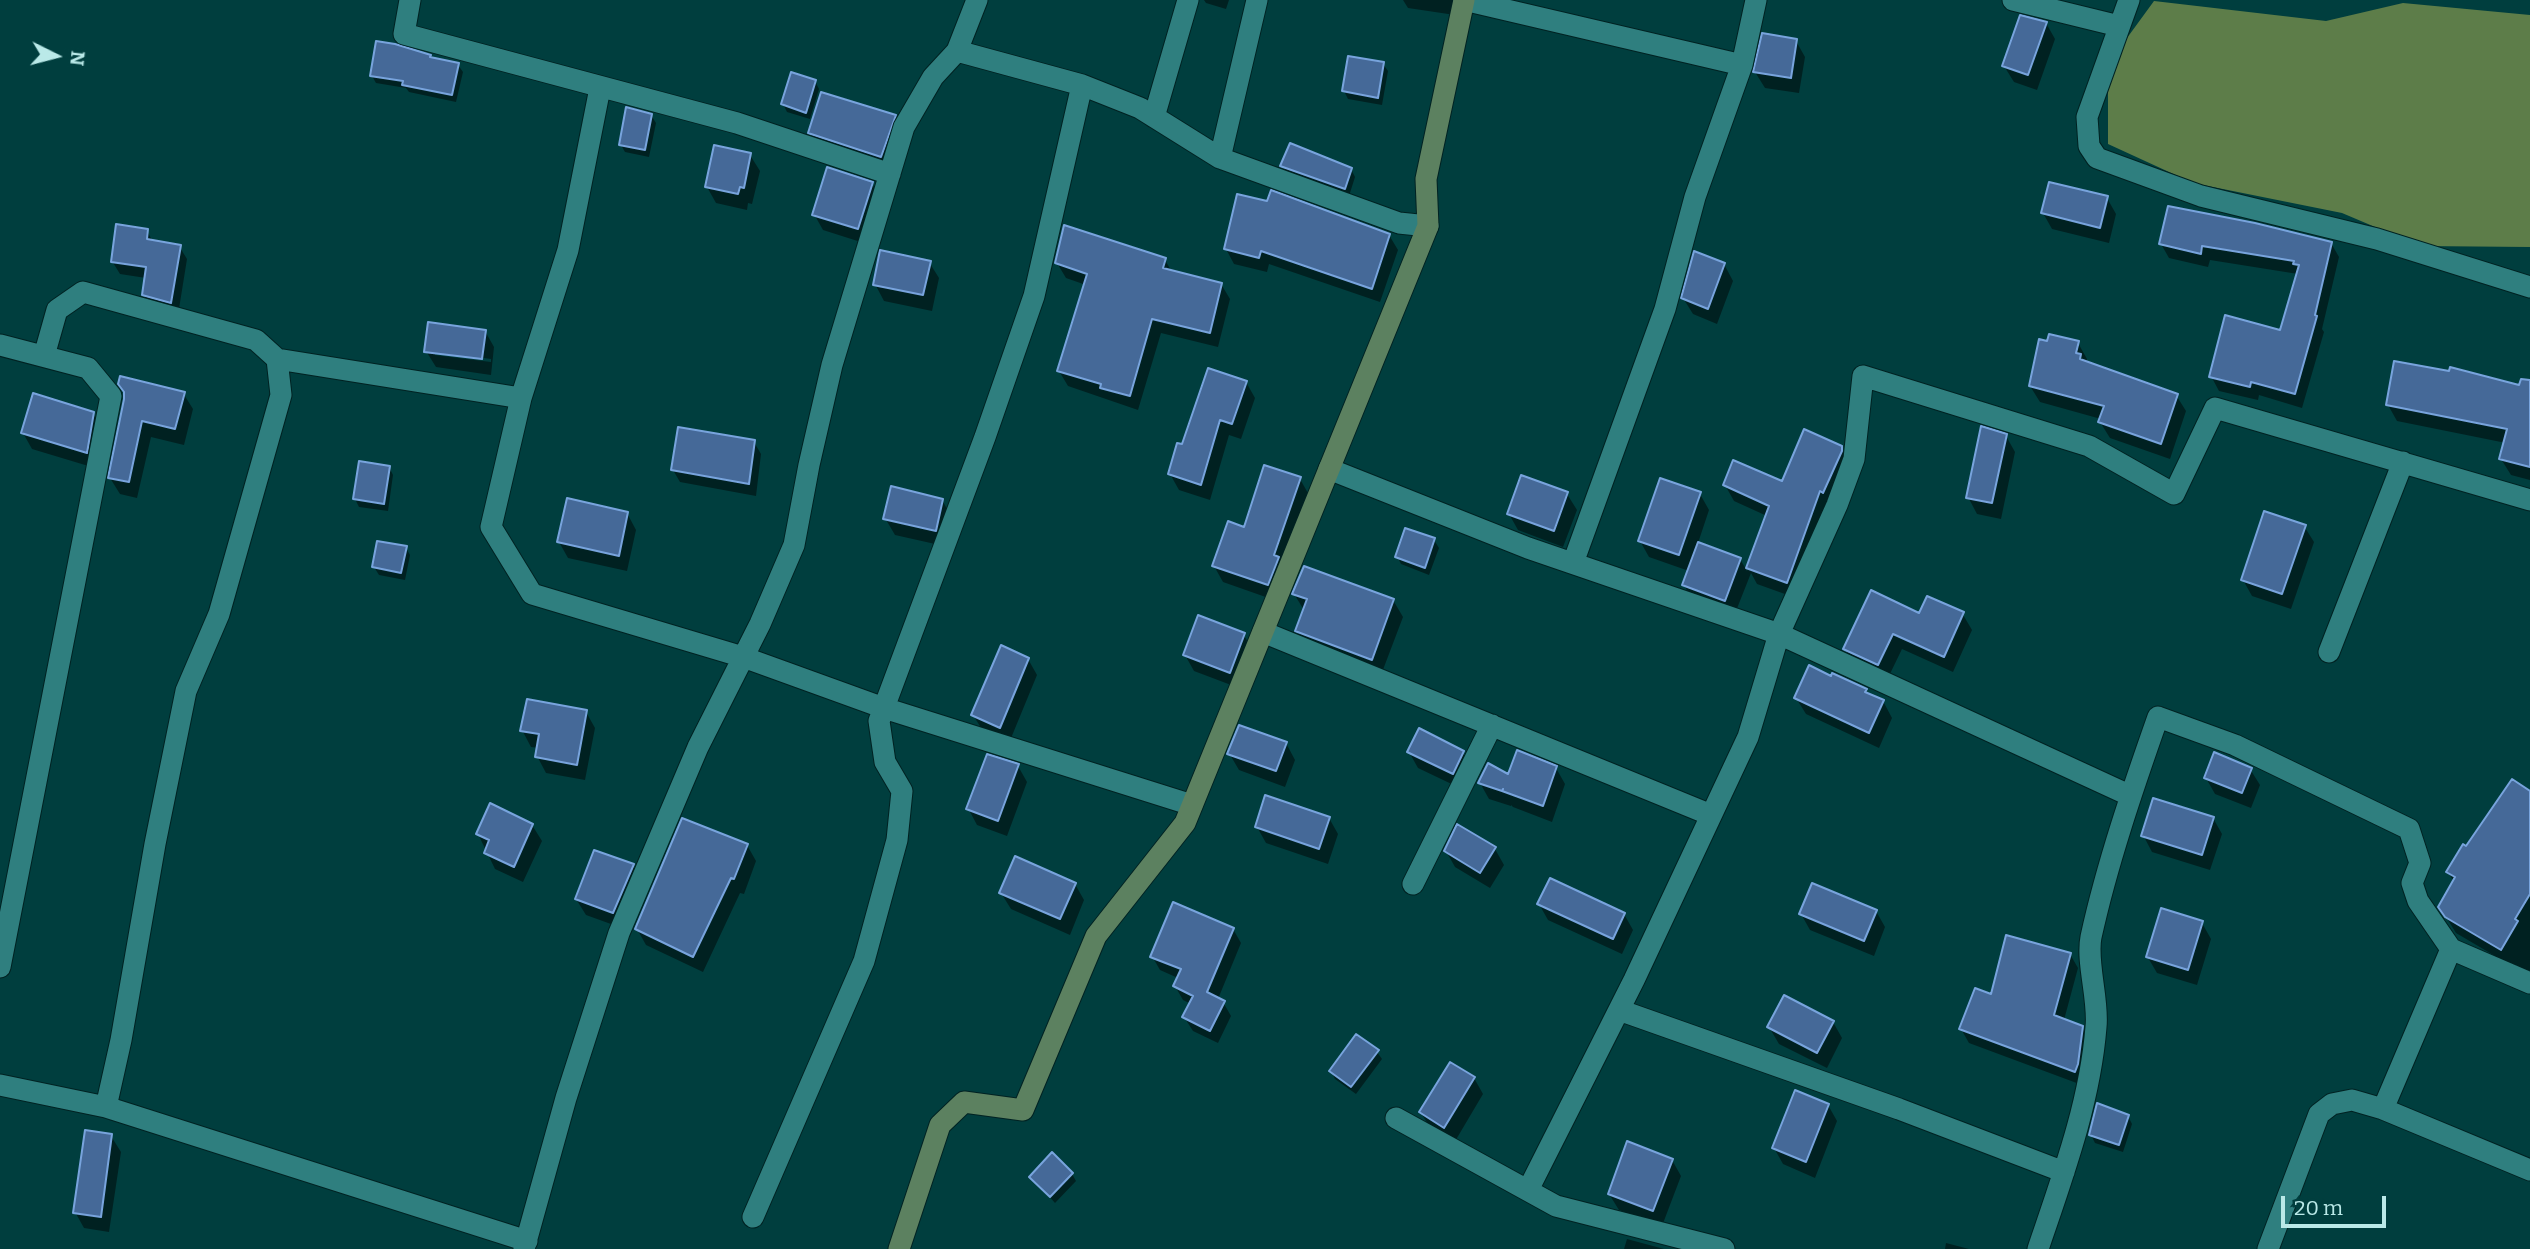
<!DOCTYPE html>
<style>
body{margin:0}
#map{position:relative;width:2530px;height:1249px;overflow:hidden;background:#003e3e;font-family:Bitter,serif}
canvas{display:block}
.north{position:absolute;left:21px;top:21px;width:70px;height:70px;-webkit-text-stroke:5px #003e3e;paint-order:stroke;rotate:96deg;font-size:19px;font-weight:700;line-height:28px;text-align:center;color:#bae9e8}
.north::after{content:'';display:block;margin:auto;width:24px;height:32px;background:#bae9e8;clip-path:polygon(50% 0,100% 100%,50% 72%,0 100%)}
.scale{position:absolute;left:2281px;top:1196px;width:105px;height:32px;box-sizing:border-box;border:4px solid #bae9e8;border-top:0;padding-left:9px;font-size:21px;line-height:24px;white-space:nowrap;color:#bae9e8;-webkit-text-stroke:5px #003e3e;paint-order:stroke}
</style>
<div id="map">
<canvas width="2530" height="1249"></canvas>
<div class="north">N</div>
<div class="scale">20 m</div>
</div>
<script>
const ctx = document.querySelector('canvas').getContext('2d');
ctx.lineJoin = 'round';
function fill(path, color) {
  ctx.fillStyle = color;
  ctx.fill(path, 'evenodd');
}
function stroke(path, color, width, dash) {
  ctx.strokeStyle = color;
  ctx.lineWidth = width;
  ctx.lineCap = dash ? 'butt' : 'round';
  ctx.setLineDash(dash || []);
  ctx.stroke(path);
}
fill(new Path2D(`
 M 2154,1 L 2326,21 L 2403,3 L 2530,15 L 2530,247 L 2420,246 L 2342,213 L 2193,183 L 2108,144 L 2108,64 Z`), '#5d7d49');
fill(new Path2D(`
 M 1204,0 L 1229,0 L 1226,9 L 1206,3 Z
 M 1403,0 L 1458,0 L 1455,15 L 1408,8 Z
 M 2046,23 L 2055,39 L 2037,90 L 2014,82 L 2004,66 Z
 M 1796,41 L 1805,57 L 1799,93 L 1765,88 L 1755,72 Z
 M 431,59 L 458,65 L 463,72 L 456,102 L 409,92 L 406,88 L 376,83 L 372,76 Z
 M 1383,64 L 1388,71 L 1382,105 L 1348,99 L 1344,91 Z
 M 815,81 L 819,89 L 810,119 L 787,112 L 783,104 Z
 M 651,115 L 656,123 L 649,157 L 625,152 L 621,145 Z
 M 895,116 L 904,133 L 890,172 L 820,149 L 810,133 Z
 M 750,155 L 760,171 L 752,204 L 748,203 L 747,210 L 716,203 L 707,187 Z
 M 1282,166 L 1351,169 L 1355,177 L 1349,196 L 1287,173 Z
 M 872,184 L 882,200 L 867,244 L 823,230 L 814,214 Z
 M 2107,198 L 2116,214 L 2109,243 L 2052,229 L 2043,213 Z
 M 147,231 L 153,242 L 179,246 L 187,259 L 178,315 L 151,307 L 143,294 L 146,278 L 120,274 L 112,261 Z
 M 1389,235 L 1398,250 L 1380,302 L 1269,264 L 1267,272 L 1234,264 L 1226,249 Z
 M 2331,243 L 2339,257 L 2322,329 L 2324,332 L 2302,408 L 2259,395 L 2258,400 L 2219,391 L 2211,376 L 2281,332 L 2298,274 L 2210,260 L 2208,267 L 2169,258 L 2161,244 Z
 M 1165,260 L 1172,272 L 1221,284 L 1230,299 L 1218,347 L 1161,333 L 1138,410 L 1068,386 L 1059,371 L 1086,285 L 1066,278 L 1057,263 Z
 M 929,262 L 939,278 L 932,311 L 884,301 L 875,284 Z
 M 1724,264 L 1733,281 L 1717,324 L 1693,314 L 1683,298 Z
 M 485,331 L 494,347 L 491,375 L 436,367 L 426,351 ZM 435,351 L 491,359 L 491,362 L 435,355 Z
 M 2078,343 L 2087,359 L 2086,363 L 2176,395 L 2186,411 L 2170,459 L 2110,438 L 2100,422 L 2101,419 L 2040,402 L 2030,386 Z
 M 1246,382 L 1255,398 L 1241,439 L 1229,435 L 1210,500 L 1179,490 L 1170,474 L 1183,446 Z
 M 2530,390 L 2530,480 L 2511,475 L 2501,459 L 2506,443 L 2397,421 L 2388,405 Z
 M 183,393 L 193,409 L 184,445 L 151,437 L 137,498 L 120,494 L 110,478 L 126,399 Z
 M 93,414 L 103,430 L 95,468 L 32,449 L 23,433 Z
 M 2006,436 L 2015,452 L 2001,519 L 1977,514 L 1968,497 Z
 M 754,442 L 761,454 L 756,496 L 680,482 L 673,470 Z
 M 1841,447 L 1850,463 L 1796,598 L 1757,584 L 1751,573 L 1734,616 L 1693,601 L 1684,585 L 1689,571 L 1649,557 L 1640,541 L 1700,494 L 1709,510 L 1698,543 L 1740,559 L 1747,571 L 1767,516 L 1734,501 L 1725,485 L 1782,483 Z
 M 389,467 L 393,475 L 388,511 L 359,507 L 355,499 Z
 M 1300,479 L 1309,495 L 1277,601 L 1223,582 L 1214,566 L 1245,529 Z
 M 1567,494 L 1577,510 L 1563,547 L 1518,530 L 1509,514 Z
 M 942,500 L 951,516 L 944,546 L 895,535 L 885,518 Z
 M 627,513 L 636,530 L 627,571 L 568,558 L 559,542 Z
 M 2304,526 L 2314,542 L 2291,609 L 2252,596 L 2243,580 Z
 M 1434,540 L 1439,548 L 1429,575 L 1401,564 L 1397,556 Z
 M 406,548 L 410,555 L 405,580 L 379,575 L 374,567 Z
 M 1294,594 L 1393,600 L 1403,617 L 1381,675 L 1307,647 L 1297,631 L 1304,610 Z
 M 1962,613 L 1972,630 L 1953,672 L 1902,649 L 1887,680 L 1854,665 L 1845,649 L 1920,615 Z
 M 1243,634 L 1253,650 L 1239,688 L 1194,671 L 1185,655 Z
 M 1028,659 L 1037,675 L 1009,743 L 983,731 L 973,715 Z
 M 1865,690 L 1868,695 L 1883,701 L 1892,718 L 1879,748 L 1806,714 L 1796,698 Z
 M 586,712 L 595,728 L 585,780 L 546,773 L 537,756 L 539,748 L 531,747 L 522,730 Z
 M 1286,743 L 1295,760 L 1285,787 L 1239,770 L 1229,753 Z
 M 1409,752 L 1463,753 L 1472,769 L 1462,789 L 1418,768 Z
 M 1018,766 L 1027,782 L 1007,836 L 977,825 L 968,808 Z
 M 1556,768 L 1565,784 L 1552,822 L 1513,807 L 1511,805 L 1511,806 L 1489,799 L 1480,783 Z
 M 2250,769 L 2260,785 L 2251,808 L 2215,794 L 2206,778 Z
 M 2530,793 L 2530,971 L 2507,963 L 2456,933 L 2440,907 L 2454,882 L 2448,872 L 2467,849 Z
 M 1329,818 L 1338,834 L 1328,864 L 1266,843 L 1257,827 Z
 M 2213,818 L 2222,834 L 2210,870 L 2152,852 L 2143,835 Z
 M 532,825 L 542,841 L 523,882 L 495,869 L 478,834 Z
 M 747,845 L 756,861 L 744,894 L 740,893 L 703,972 L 646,945 L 637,929 Z
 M 1495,849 L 1504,865 L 1490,888 L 1455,867 L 1446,851 Z
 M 633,866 L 642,882 L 622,928 L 586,915 L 576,899 Z
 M 1075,884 L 1084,900 L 1070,935 L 1011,909 L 1001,893 Z
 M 1539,904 L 1624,914 L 1633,930 L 1622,954 L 1548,920 Z
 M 1876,911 L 1885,927 L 1874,956 L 1810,930 L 1801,914 Z
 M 2202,923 L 2211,939 L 2197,985 L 2157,973 L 2147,956 Z
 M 1233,929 L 1241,943 L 1218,999 L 1223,1002 L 1231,1016 L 1218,1043 L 1193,1031 L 1184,1017 L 1191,1004 L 1183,1000 L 1175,986 L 1178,978 L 1160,970 L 1152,956 Z
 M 2070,954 L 2078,968 L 2064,1020 L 2082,1027 L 2090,1041 L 2082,1085 L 1969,1043 L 1961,1029 L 1992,996 Z
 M 1833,1022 L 1842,1038 L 1827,1068 L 1779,1044 L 1769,1027 Z
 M 1377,1052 L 1382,1059 L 1356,1094 L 1335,1079 L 1331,1071 Z
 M 1474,1078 L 1483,1094 L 1454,1143 L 1431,1129 L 1421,1113 Z
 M 1828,1105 L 1837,1121 L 1815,1178 L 1783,1164 L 1774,1148 Z
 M 2128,1116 L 2132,1124 L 2123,1152 L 2095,1143 L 2091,1135 Z
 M 111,1136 L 121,1152 L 109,1232 L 84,1228 L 75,1212 Z
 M 1672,1160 L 1681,1176 L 1662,1226 L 1619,1210 L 1609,1194 Z
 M 1072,1174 L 1076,1181 L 1055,1203 L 1032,1177 Z
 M 1627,1239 L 1664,1249 L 1624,1249 Z
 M 1946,1243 L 1969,1249 L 1945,1249 Z`), '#0007');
const building = new Path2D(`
 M 2020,15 L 2047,22 L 2028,75 L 2002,66 Z
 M 1762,33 L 1797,39 L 1791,78 L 1753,72 Z
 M 376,41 L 395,44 L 431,55 L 430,57 L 459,63 L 452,95 L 402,85 L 403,81 L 370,76 Z
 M 1348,56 L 1384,62 L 1378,98 L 1342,91 Z
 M 791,72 L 816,80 L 806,113 L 781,104 Z
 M 821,92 L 896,115 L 881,157 L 808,133 Z
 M 626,107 L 652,114 L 645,150 L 619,145 Z
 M 1290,143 L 1352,168 L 1345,189 L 1280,166 Z
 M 714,145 L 751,153 L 744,188 L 740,187 L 738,194 L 705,187 Z
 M 827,167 L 873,182 L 858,229 L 812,215 Z
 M 2049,182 L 2108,196 L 2100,228 L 2041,213 Z
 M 1271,190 L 1390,234 L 1372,289 L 1261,251 L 1259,258 L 1224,249 L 1237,194 L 1267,201 Z
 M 2168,206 L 2255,223 L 2332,242 L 2315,315 L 2317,316 L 2295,394 L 2251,382 L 2250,387 L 2209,377 L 2225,315 L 2280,330 L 2299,265 L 2293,264 L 2294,261 L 2202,246 L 2201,254 L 2159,244 Z
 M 116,224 L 148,229 L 147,239 L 181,245 L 171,303 L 142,295 L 146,267 L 111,262 Z
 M 1064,225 L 1166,258 L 1163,268 L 1222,283 L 1210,333 L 1152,319 L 1130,396 L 1100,388 L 1101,384 L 1057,371 L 1087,274 L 1055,263 Z
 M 880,250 L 931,261 L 923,295 L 873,285 Z
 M 1694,251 L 1725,263 L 1708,309 L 1681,298 Z
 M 428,322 L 486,330 L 482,359 L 424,352 Z
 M 2049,334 L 2079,341 L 2076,353 L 2081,354 L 2080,359 L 2178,394 L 2161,444 L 2098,422 L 2104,406 L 2029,386 L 2039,339 L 2047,341 Z
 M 2394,361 L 2449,371 L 2450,367 L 2519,385 L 2521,379 L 2530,380 L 2530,467 L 2499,459 L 2507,429 L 2386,405 Z
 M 1208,368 L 1247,381 L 1232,424 L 1220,420 L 1201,485 L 1168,474 L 1177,443 L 1182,444 Z
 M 120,376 L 185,392 L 175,429 L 142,421 L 129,482 L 108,478 L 124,399 L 124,392 L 118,384 Z
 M 33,393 L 94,412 L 87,453 L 21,433 Z
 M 1981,426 L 2007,434 L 1992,503 L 1966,498 Z
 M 678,427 L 755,440 L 749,484 L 671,470 Z
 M 1804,429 L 1842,446 L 1842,451 L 1823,493 L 1820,491 L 1787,583 L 1746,568 L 1769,506 L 1723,485 L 1733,460 L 1782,481 Z
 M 359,461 L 390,466 L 384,504 L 353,499 Z
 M 1264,465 L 1301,477 L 1274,555 L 1279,557 L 1268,585 L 1212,566 L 1228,521 L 1244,527 Z
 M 1521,475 L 1568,492 L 1554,531 L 1507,514 Z
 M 1660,478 L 1701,492 L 1679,555 L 1638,541 Z
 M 891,486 L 943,499 L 936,531 L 883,519 Z
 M 567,498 L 628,512 L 619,556 L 557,542 Z
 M 2264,511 L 2306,525 L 2282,594 L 2241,580 Z
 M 1405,528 L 1435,538 L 1425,568 L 1395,557 Z
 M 377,541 L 407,546 L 401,573 L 372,567 Z
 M 1698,542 L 1741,558 L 1725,601 L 1682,585 Z
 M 1304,566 L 1394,599 L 1372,660 L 1295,631 L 1307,599 L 1292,594 Z
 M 1871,590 L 1919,613 L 1927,596 L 1964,612 L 1944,657 L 1893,634 L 1878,665 L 1843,649 Z
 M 1198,615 L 1245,633 L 1230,673 L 1183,655 Z
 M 1001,645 L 1029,658 L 1000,728 L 971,715 Z
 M 1809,665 L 1831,676 L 1832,673 L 1867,689 L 1865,692 L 1884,700 L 1869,733 L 1794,698 Z
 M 527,699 L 587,710 L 577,765 L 535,757 L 539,734 L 520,731 Z
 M 1239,725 L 1287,742 L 1276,771 L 1227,754 Z
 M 1419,728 L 1464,751 L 1453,774 L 1407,752 Z
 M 1517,750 L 1557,766 L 1543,806 L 1502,791 L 1503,789 L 1502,791 L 1478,783 L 1488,763 L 1508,774 Z
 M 2214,752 L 2252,768 L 2242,793 L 2204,778 Z
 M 987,754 L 1019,764 L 998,821 L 966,809 Z
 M 2512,779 L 2530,791 L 2530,894 L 2515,919 L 2518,921 L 2501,950 L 2445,917 L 2438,907 L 2455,877 L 2446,872 L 2463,844 L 2466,846 Z
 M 1265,795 L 1330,817 L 1319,849 L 1255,827 Z
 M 2153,798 L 2214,817 L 2202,855 L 2141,836 Z
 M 490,803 L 533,824 L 514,867 L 484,853 L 489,840 L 476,834 Z
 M 682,818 L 748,844 L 734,879 L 731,878 L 693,957 L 635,929 Z
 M 1457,824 L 1496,847 L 1480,873 L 1444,851 Z
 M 594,850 L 634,864 L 613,913 L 575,899 Z
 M 1015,856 L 1076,883 L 1060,919 L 999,893 Z
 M 1550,878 L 1625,913 L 1613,939 L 1537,904 Z
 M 1812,883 L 1877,910 L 1864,941 L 1799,914 Z
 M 1173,902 L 1234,928 L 1207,992 L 1225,1001 L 1210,1031 L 1182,1017 L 1193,996 L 1173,986 L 1181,969 L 1150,957 Z
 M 2161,908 L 2203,921 L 2188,970 L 2146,957 Z
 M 2006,935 L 2071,953 L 2054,1015 L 2083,1026 L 2078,1064 L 2075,1072 L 1959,1029 L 1975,988 L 1991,994 Z
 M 1784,995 L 1834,1021 L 1817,1053 L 1767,1027 Z
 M 1356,1034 L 1379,1050 L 1351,1087 L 1329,1071 Z
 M 1450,1062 L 1475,1077 L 1444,1128 L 1419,1112 Z
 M 1795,1090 L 1829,1104 L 1806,1162 L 1772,1148 Z
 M 2097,1103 L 2129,1115 L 2119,1145 L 2089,1135 Z
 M 85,1130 L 112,1134 L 101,1217 L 73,1213 Z
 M 1627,1141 L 1673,1159 L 1653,1211 L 1608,1194 Z
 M 1052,1152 L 1073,1173 L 1050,1197 L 1029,1177 Z`);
fill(building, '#456998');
stroke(building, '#78a4dd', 2);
const street = new Path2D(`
 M 410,0 L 404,34 L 737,123 L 890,174
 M 1464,0 L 1742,65
 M 2013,0 L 2119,26
 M 2129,0 L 2087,117 L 2089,146 L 2097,158 L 2201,196 L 2377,239 L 2530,287
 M 957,51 L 977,0
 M 600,88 L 568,250 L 521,398 L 491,527 L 532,594 L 743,657 L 884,708 L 1192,805
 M 1154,117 L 1188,0
 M 1220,158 L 1257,0
 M 0,345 L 88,368 L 111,396 L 0,967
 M 277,359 L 521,398
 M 1329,469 L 1528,548 L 1779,634 L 1837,505 L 1854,459 L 1863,376 L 2089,446 L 2174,494 L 2215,408 L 2530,500
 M 1573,563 L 1665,309 L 1695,197 L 1742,65 L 1756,0
 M 1263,632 L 1711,815
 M 2329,652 L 2403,462
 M 1413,884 L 1492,725
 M 2451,949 L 2530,983
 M 1619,1010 L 1899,1109 L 2064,1172
 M 0,1085 L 106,1107 L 121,1040 L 155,844 L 186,691 L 219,614 L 281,395 L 277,359 L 256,340 L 83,292 L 57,310 L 44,356
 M 106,1107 L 527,1241
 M 1396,1118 L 1556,1206 L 1724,1249
 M 1528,1190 L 1634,980 L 1748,737 L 1779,634 L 2131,796
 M 753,1217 L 864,961 L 897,840 L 902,791 L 885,762 L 879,721 L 985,437 L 1034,296 L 1082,85
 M 524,1249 L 566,1098 L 619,933 L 698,747 L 760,624 L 794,545 L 809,465 L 832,365 L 904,127 L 933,77 L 957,51 L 1082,85 L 1140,108 L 1220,158 L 1399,223 L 1428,226
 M 2038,1249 C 2062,1178 2090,1103 2096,1027 C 2099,1000 2086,962 2091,937 C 2107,864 2133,788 2158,717 L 2235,745 L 2409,829 L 2420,863 L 2412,883 L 2418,901 L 2451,949 L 2383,1109
 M 2268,1249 L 2319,1114 L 2332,1104 L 2352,1100 L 2383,1109 L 2530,1170`);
const secondary = new Path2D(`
 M 899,1249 L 940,1125 L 964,1102 L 1023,1110 L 1096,936 L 1185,823 L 1428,226 L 1426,179 L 1464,0`);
stroke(street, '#012222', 23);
stroke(secondary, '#012222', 23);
stroke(street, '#2f7f7f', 21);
stroke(secondary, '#5c8160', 21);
</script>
